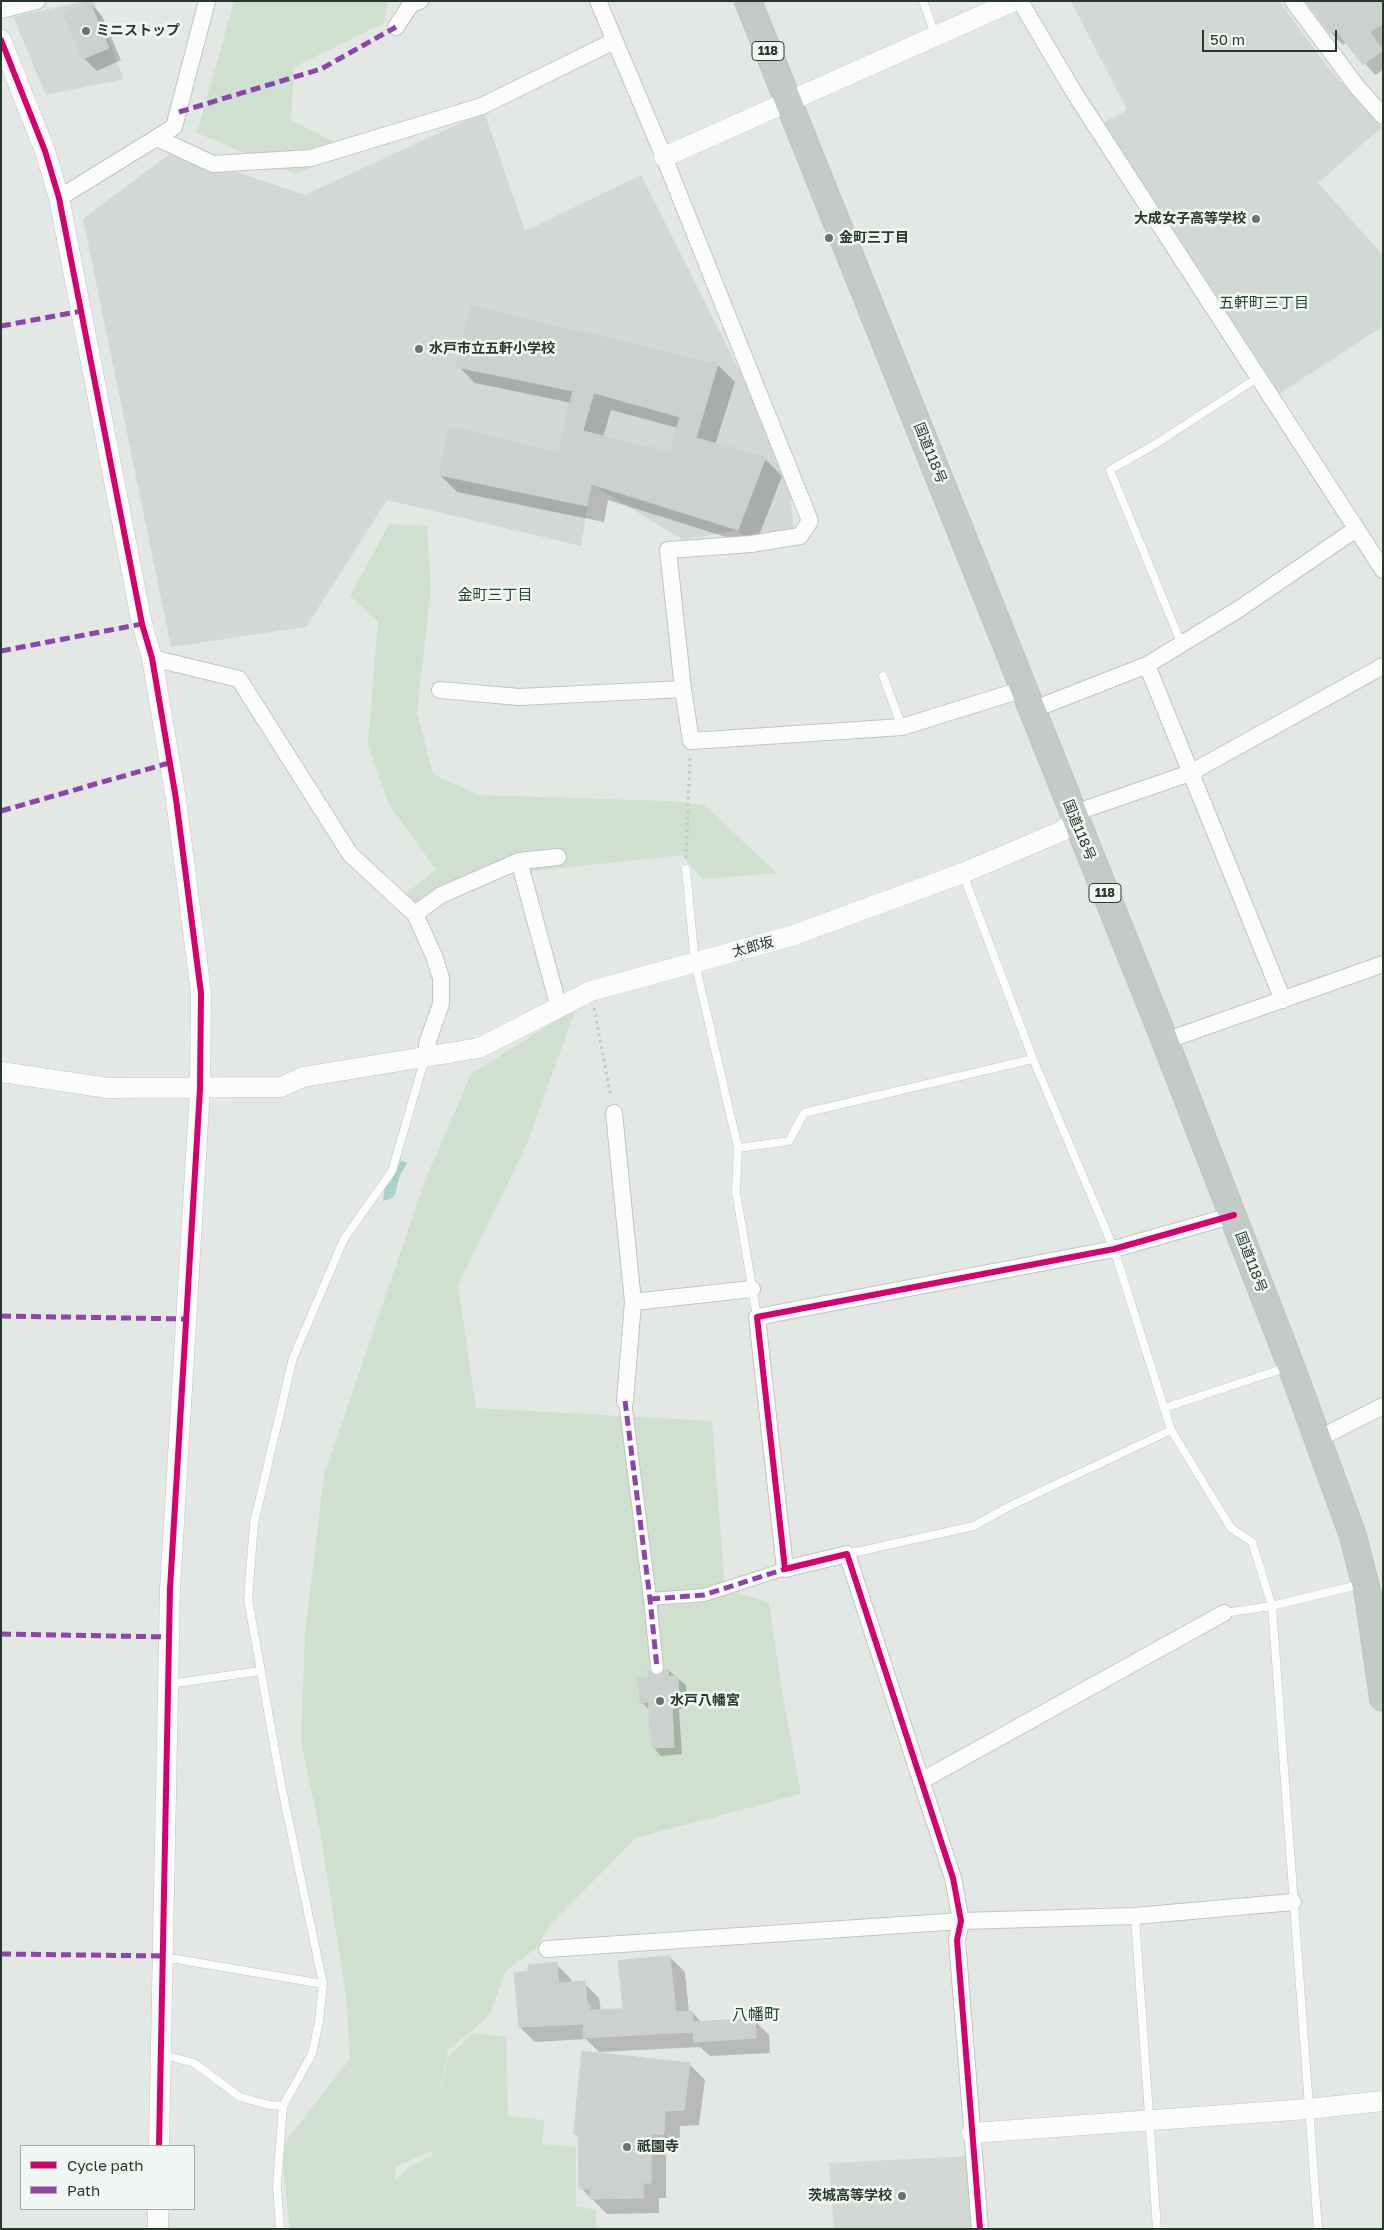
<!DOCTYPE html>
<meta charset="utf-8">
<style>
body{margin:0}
#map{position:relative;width:1384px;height:2230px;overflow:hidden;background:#e4e8e5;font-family:"Golos Text",sans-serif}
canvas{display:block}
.frame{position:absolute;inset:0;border:2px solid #24392c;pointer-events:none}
.legend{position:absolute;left:20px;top:2145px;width:175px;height:65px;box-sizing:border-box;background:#f2f7f3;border:1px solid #a0aba3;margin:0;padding:6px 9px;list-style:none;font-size:15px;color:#24392c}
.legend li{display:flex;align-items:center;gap:10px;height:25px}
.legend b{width:25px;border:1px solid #a0aba3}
.scale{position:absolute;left:1202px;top:30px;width:135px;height:22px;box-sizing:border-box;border:2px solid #24392c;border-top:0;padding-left:6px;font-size:15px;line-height:18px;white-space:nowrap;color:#24392c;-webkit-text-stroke:4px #f2f7f3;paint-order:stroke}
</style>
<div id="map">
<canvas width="1384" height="2230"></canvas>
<div class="frame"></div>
<ul class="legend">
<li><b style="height:6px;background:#d6006c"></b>Cycle path</li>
<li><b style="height:6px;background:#8e44ad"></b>Path</li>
</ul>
<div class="scale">50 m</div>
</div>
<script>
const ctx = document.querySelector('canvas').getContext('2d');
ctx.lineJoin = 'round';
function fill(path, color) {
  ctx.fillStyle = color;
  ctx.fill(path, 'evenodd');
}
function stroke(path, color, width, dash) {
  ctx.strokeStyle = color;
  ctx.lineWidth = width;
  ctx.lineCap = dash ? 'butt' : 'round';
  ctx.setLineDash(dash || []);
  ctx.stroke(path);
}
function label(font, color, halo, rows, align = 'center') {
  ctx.font = font + ' "Golos Text","Noto Sans JP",sans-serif';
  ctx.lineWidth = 5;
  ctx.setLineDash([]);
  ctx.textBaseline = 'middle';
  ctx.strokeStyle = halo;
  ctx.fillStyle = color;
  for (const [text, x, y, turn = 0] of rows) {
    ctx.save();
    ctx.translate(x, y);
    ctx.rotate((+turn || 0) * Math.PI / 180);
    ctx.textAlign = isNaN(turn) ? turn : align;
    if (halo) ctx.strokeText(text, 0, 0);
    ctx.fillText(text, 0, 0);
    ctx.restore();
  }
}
fill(new Path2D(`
 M 85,1 L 94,1 L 124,79 L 46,95 L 13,17 Z
 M 1071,1 L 1279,1 L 1330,70 L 1382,127 L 1318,183 L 1383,255 L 1383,326 L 1276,396 L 1101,124 L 1127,110 Z
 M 484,112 L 525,231 L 641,175 L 788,467 L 794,533 L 751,544 L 738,530 L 683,540 L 591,484 L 581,546 L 387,500 L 306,627 L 171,647 L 83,219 L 174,151 L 305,195 Z
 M 970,2156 L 975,2229 L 834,2229 L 829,2163 Z`), '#d2d9d4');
fill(new Path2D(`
 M 234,1 L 388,1 L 384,23 L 294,67 L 291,120 L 353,151 L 295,174 L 197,133 Z
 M 389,524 L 427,526 L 431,588 L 417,712 L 433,774 L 478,795 L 669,801 L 704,805 L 777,873 L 702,879 L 682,855 L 463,879 L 415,911 L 402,897 L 434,871 L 437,871 L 388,803 L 368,744 L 378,621 L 350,596 Z
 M 576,1008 L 526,1146 L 458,1285 L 476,1408 L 712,1421 L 725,1590 L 769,1602 L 783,1698 L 801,1794 L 636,1838 L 550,1925 L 536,1948 L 506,1971 L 489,2016 L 448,2050 L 438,2106 L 448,2057 L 473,2033 L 506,2037 L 508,2116 L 544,2120 L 542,2144 L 576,2147 L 576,2206 L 596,2210 L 596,2229 L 290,2229 L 281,2147 L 350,2059 L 346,1995 L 320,1831 L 301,1742 L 305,1634 L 324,1475 L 426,1178 L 471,1074 ZM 432,2151 L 432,2155 L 406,2169 L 396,2180 L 395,2167 Z`), '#cfe0cf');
fill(new Path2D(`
 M 401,1160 L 407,1163 C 405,1168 400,1174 399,1179 C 394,1192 400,1197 383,1201 L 384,1189 L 392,1179 Z`), '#a8d2cb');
fill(new Path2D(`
 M 1306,1 L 1383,1 L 1383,70 L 1375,75 L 1347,42 L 1343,45 L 1331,33 Z
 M 90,3 L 102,16 L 121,60 L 97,71 L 84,58 Z
 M 472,307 L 718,365 L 735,382 L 715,445 L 765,459 L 782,476 L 755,546 L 608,500 L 604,522 L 457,492 L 440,475 L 559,454 L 572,403 L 475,383 L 458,366 ZM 611,410 L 678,428 L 671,454 L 603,437 Z
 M 668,1670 L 686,1685 L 687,1708 L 679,1709 L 682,1754 L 661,1756 L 653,1747 L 650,1711 L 642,1702 L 657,1677 L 663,1675 Z
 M 670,1957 L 685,1972 L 689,2013 L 692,2012 L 702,2023 L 754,2020 L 769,2035 L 770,2053 L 710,2056 L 700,2047 L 599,2052 L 586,2039 L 535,2042 L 520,2027 L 530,1973 L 556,1964 L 571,1979 L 572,1984 L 584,1983 L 599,1998 L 601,2011 L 625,2010 Z
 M 689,2064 L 705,2080 L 699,2125 L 680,2126 L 679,2149 L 666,2150 L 666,2198 L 659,2198 L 659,2213 L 607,2214 L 581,2188 L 580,2138 L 575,2133 Z`), '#0003');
const building = new Path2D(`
 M 1306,1 L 1383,1 L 1383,24 L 1370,32 L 1383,50 L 1363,65 L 1336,30 L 1330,34 Z
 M 90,2 L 109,48 L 83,59 L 63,14 Z
 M 471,306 L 718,364 L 696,438 L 766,457 L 738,530 L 591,484 L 587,506 L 439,475 L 449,427 L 558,452 L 573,391 L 456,367 ZM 594,393 L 680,417 L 670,452 L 583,431 Z
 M 665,1669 L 668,1669 L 669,1676 L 678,1676 L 679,1700 L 672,1701 L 674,1747 L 652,1748 L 648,1702 L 640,1703 L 638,1678 L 649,1678 L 648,1670 L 657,1676 L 662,1674 Z
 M 670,1956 L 676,2012 L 692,2011 L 693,2022 L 755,2018 L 756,2038 L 694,2042 L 693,2032 L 583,2038 L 584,2024 L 519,2027 L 514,1973 L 528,1971 L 528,1965 L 557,1962 L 559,1983 L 585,1981 L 587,2004 L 590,2004 L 590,2010 L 623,2009 L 618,1961 Z
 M 582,2051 L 690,2063 L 684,2110 L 665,2111 L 664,2134 L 651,2135 L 651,2183 L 643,2183 L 644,2198 L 590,2199 L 590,2189 L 579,2189 L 578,2135 L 574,2134 Z`);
fill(building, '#ccd1ce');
stroke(building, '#cdd1ce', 1);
const service = new Path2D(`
 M 923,1 L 935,34
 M 1182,645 L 1110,470 L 1154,445 L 1257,378
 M 883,676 L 902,727
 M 686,869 L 695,963 L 738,1148 L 736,1192 L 757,1317
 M 963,874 L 1033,1059 L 1114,1249 L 1171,1430 L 1231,1528 L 1252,1542 L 1272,1606 L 1318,2229
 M 738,1148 L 789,1141 L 804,1113 L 1033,1059
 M 1164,1408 L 1288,1367
 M 847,1554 L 974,1526 L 1008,1507 L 1171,1430
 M 1224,1613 L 1272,1606 L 1362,1584
 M 169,1684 L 260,1671
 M 1135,1916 L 1157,2229
 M 164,1957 L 323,1984
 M 161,2054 L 194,2063 L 240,2097 L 269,2105 L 283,2106
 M 280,2229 L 277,2185 L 283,2106 L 312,2054 L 319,2021 L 323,1984 L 281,1784 L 248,1599 L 254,1523 L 293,1358 L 344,1239 L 392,1171 L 425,1058`);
const pedestrian = new Path2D(`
 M 625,1401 L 650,1599 L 657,1668
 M 650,1599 L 704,1595 L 785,1569`);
const minor = new Path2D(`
 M 598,1 L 664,157 L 810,521 L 800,536 L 751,544 L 668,550 L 683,689 L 691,741 L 902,727 L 1024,689
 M 1020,1 L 1075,94 L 1383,570
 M 1293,1 L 1358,88 L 1383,116
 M 1,10 L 37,1
 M 396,27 L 411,4 L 420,1
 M 157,138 L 213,164 L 311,158 L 482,106 L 614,41
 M 59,198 L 174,127 L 207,1
 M 152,658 L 239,679 L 350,854 L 415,914 L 434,956 L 441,978 L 441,1004 L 428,1041 L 425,1058
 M 1147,665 L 1283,1000
 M 440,690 L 519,697 L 683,689
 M 1032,710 L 1147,665 L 1239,609 L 1356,529
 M 1075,819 L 1086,809 L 1190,773 L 1383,666
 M 519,861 L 559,1008
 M 415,914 L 441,895 L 519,861 L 558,857
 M 1165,1041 L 1383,964
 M 614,1113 L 633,1302 L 625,1401
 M 633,1302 L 752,1289
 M 1318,1439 L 1383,1406
 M 921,1781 L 1224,1613
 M 547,1949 L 961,1921 L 1135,1916 L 1293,1902
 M 980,2229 L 957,1940 L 961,1921 L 953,1878 L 847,1554 L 785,1569 L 757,1317 L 1114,1249 L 1234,1215`);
const tertiary = new Path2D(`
 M 1,40 L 45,151 L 59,198 L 142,624 L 152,658 L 176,799 L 201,993 L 200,1089 L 170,1589 L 159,2146
 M 664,157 L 1014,1
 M 1,1072 L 108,1088 L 281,1087 L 303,1077 L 479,1048 L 591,991 L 791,936 L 963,873 L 1062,831 L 1075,819
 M 972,2133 L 1308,2109 L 1383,2101
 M 158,2229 L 158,2209`);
const trunk = new Path2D(`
 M 748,1 L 1165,1041 L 1291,1366 L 1353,1536 L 1368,1595 L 1383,1698`);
stroke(service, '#c1c5c2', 9);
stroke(pedestrian, '#c1c5c2', 14);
stroke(minor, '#c1c5c2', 18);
stroke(tertiary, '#c1c5c2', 21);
stroke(trunk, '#bdc4bf', 28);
stroke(new Path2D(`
 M 686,858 L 690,757
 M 594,1008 L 611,1098`), '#c1c8c3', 3, [2.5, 4]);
stroke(service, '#fbfcfb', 8);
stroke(pedestrian, '#fbfcfb', 12);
stroke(minor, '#fbfcfb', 16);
stroke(tertiary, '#fbfcfb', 20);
stroke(trunk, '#c4cac7', 26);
stroke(new Path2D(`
 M 179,112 L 321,69 L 396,27
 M 1,326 L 82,311
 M 1,651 L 142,624
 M 1,811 L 169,763
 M 1,1316 L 188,1319
 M 625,1401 L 650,1599 L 657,1668
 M 650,1599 L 704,1595 L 785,1569
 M 1,1634 L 169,1637
 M 1,1954 L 162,1956`), '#8e44ad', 5, [10, 5]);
stroke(new Path2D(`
 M 1,40 L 45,151 L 59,198 L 142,624 L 152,658 L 176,799 L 201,993 L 200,1089 L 170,1589 L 159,2146
 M 980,2229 L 957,1940 L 961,1921 L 953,1878 L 847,1554 L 785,1569 L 757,1317 L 1114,1249 L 1234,1215`), '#d6006c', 6);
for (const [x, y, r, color] of [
 [86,31,5,"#67766d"],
 [1256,219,5,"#67766d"],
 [829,238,5,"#67766d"],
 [419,349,5,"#67766d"],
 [660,1701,5,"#67766d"],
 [627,2147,5,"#67766d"],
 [902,2196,5,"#67766d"]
]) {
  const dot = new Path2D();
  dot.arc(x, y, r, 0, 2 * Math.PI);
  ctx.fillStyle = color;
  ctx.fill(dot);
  stroke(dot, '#f2f7f3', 2);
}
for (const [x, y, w] of [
 [768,51,32],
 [1105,893,32]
]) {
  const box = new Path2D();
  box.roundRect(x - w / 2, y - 9.5, w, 19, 4);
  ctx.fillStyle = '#f2f7f3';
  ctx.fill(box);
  stroke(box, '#24392c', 1);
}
label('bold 12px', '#24392c', null, [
 ["118",768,51],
 ["118",1105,893]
]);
label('bold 14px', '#24392c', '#f2f7f3', [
 ["ミニストップ",96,31],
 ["大成女子高等学校",1246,219,"right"],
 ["金町三丁目",839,238],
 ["水戸市立五軒小学校",429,349],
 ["水戸八幡宮",670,1701],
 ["祇園寺",637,2147],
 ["茨城高等学校",892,2196,"right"]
], 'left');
label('14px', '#24392c', '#f2f7f3', [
 ["国道118号",930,453,68],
 ["国道118号",1079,830,68],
 ["太郎坂",753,947,-15],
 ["国道118号",1251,1262,69]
]);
label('15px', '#224933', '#f2f7f3', [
 ["五軒町三丁目",1264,303],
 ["金町三丁目",495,595]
]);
label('16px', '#224933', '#f2f7f3', [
 ["八幡町",756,2015]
]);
</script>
